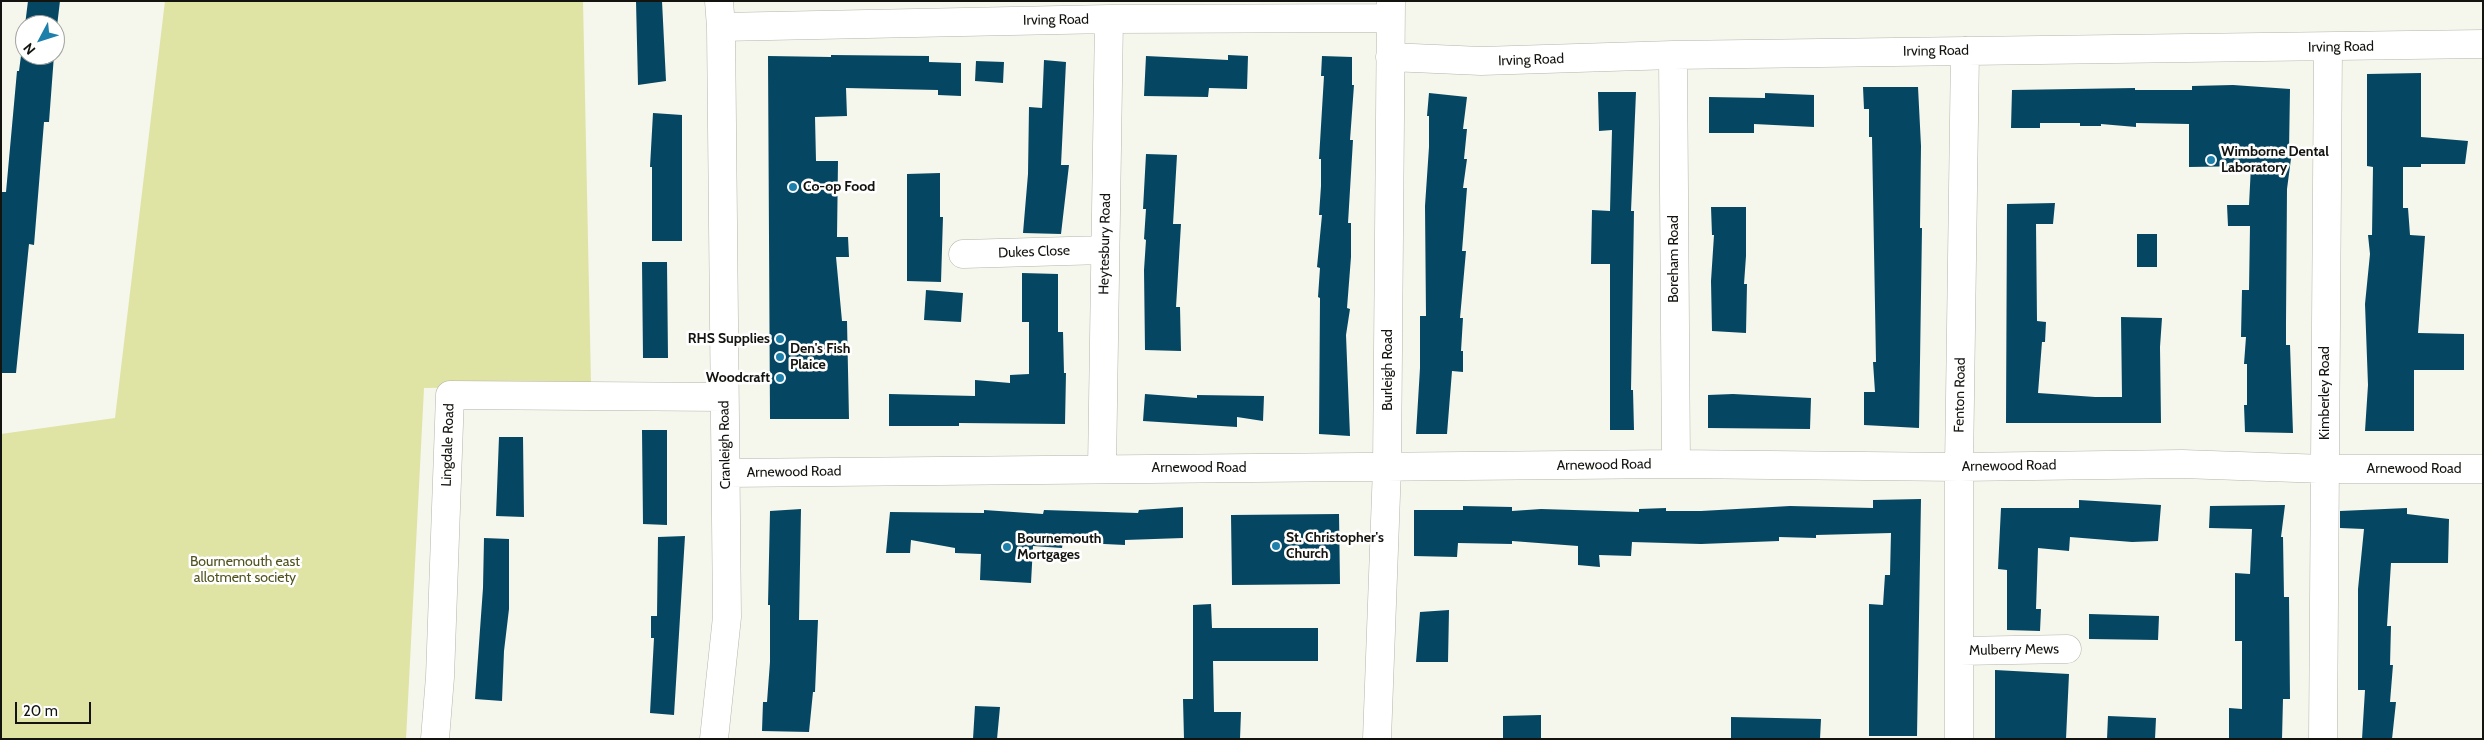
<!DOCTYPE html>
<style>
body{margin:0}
#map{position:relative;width:2484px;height:740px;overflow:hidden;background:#f5f6ec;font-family:Cabin,sans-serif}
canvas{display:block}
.frame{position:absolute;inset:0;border:2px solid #13130f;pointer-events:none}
.north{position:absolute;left:15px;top:15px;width:50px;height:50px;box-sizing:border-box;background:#fff;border:1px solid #a1a19f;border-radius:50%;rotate:230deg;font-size:14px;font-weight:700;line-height:20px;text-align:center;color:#13130f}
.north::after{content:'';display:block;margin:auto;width:18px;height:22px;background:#1d80ab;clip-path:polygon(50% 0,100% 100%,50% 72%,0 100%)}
.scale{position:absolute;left:15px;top:702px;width:76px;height:22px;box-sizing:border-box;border:2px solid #13130f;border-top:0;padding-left:6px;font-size:15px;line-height:18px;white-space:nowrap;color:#13130f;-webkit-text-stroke:4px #fff;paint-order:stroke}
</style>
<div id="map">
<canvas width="2484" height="740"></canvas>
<div class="frame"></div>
<div class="north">N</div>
<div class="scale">20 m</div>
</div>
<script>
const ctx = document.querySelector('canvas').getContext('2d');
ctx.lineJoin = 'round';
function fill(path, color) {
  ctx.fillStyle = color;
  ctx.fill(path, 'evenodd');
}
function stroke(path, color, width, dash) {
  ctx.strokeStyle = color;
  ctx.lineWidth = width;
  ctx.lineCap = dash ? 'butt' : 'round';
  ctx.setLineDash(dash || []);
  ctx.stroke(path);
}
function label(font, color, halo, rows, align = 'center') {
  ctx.font = font + ' Cabin,sans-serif';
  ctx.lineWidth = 5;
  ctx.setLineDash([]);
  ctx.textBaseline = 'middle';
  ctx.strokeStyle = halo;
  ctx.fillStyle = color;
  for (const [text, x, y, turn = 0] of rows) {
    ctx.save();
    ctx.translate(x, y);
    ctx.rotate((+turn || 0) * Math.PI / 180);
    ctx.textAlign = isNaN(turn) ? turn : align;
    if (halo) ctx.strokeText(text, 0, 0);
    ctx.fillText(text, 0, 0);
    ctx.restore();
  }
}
fill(new Path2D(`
 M 165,1 L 583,1 L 591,385 L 424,388 L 406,739 L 1,739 L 1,434 L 115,418 Z`), '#dfe3a3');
fill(new Path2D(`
 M 28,1 L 60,1 L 55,43 L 55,25 L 25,25 Z
 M 636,1 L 662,1 L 666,81 L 638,85 Z
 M 25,25 L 25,55 L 54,55 L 49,122 L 44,122 L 34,245 L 29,244 L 16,373 L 1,373 L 1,192 L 6,192 L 17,71 L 19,71 Z
 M 831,55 L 929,56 L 929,62 L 961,63 L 961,96 L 938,95 L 938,90 L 846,88 L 847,116 L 815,117 L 816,161 L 838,161 L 837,237 L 848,237 L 849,257 L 836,257 L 842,321 L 847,321 L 849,419 L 770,419 L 768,56 L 831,57 Z
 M 1228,55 L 1248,56 L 1247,89 L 1209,88 L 1208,97 L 1144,96 L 1146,56 L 1228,60 Z
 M 1322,56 L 1352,57 L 1352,85 L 1354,85 L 1350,140 L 1353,140 L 1348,223 L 1351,223 L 1351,257 L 1347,308 L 1350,309 L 1346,335 L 1350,436 L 1319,434 L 1320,298 L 1318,297 L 1320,268 L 1317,267 L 1322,215 L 1319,215 L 1321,186 L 1321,159 L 1319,159 L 1324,76 L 1321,76 Z
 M 1044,60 L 1066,62 L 1061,165 L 1069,165 L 1061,234 L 1023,233 L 1028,174 L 1029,107 L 1042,108 Z
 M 976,61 L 1004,62 L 1003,83 L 975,81 Z
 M 2421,73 L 2421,137 L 2468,141 L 2465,164 L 2421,164 L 2421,167 L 2403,167 L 2403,208 L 2408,208 L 2410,235 L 2425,236 L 2418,333 L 2464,334 L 2464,370 L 2414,370 L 2414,431 L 2365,431 L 2368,385 L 2365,304 L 2370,254 L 2368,235 L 2372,235 L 2373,167 L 2367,166 L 2367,74 Z
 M 2233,85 L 2290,89 L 2289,151 L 2292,151 L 2287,189 L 2286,322 L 2286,345 L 2290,345 L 2293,433 L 2245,432 L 2244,405 L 2247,405 L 2247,364 L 2244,364 L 2246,337 L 2241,337 L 2242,290 L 2249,290 L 2250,226 L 2228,226 L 2227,205 L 2249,205 L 2251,166 L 2189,167 L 2189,124 L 2136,123 L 2136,127 L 2101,124 L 2101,126 L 2080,126 L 2080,123 L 2040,123 L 2040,128 L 2011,128 L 2012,90 L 2135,88 L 2135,90 L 2192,90 L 2192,86 Z
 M 1863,87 L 1918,87 L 1921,146 L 1920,228 L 1922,228 L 1919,428 L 1864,425 L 1864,392 L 1875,392 L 1873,362 L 1876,362 L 1872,137 L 1869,137 L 1869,109 L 1864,109 Z
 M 1598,92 L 1636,92 L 1631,211 L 1634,211 L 1631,390 L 1633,390 L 1634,430 L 1610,430 L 1610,264 L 1591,264 L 1592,210 L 1610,211 L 1612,130 L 1599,131 Z
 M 1429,93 L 1467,97 L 1463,129 L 1467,129 L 1464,159 L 1467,159 L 1463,188 L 1467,188 L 1462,251 L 1466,251 L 1460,318 L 1463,318 L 1461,351 L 1463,351 L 1463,372 L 1452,371 L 1447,434 L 1416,434 L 1420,368 L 1420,316 L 1426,316 L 1425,206 L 1429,147 L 1429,116 L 1427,116 Z
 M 1765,93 L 1814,95 L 1814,127 L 1754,124 L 1754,133 L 1709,133 L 1709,97 L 1765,98 Z
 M 653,113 L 682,115 L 682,241 L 652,241 L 652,167 L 650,167 Z
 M 1146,154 L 1177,155 L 1173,224 L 1181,224 L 1176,307 L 1180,307 L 1181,351 L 1145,350 L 1144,270 L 1146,240 L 1144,239 L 1146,209 L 1143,209 Z
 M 940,173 L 940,217 L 943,217 L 941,282 L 907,281 L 907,174 Z
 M 2055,203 L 2053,224 L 2036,224 L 2037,321 L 2046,322 L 2045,342 L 2042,342 L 2038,393 L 2095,397 L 2122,397 L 2121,317 L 2162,318 L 2160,347 L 2161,423 L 2006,423 L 2007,204 Z
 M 1711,207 L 1746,207 L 1746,256 L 1744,284 L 1747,284 L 1746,333 L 1712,331 L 1711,281 L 1714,235 L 1712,235 Z
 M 2137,234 L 2157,234 L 2157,267 L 2137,267 Z
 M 642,262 L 667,262 L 668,358 L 643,358 Z
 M 1022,273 L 1058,274 L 1058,332 L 1063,332 L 1064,373 L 1066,373 L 1065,424 L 959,423 L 959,426 L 889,426 L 889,394 L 975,396 L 975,380 L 1010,383 L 1010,375 L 1029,374 L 1029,322 L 1022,322 Z
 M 926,290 L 963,293 L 961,322 L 924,320 Z
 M 1145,394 L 1197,398 L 1197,395 L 1264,396 L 1263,421 L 1237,417 L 1237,427 L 1143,421 Z
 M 1733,394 L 1811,398 L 1810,429 L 1708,428 L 1708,395 Z
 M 642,430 L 667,430 L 667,525 L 643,524 Z
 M 499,437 L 523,437 L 524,517 L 496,516 Z
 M 1921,499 L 1917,736 L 1869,736 L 1869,604 L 1883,605 L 1885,575 L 1890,575 L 1891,533 L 1816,535 L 1816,538 L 1779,537 L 1779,541 L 1701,544 L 1632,542 L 1631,556 L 1599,555 L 1600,567 L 1578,565 L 1578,546 L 1512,541 L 1512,544 L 1458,543 L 1457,557 L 1414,556 L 1414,510 L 1463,510 L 1463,506 L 1512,507 L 1512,511 L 1541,509 L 1639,512 L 1639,509 L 1666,508 L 1666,511 L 1701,511 L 1790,506 L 1873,508 L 1873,500 Z
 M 2079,500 L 2161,505 L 2158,541 L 2132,542 L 2070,537 L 2069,551 L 2038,548 L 2036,609 L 2041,609 L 2040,631 L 2007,630 L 2007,570 L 1998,569 L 2001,508 L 2079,508 Z
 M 2285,505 L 2281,537 L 2283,537 L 2284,597 L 2289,597 L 2290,699 L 2283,699 L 2282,739 L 2229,739 L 2229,708 L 2242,709 L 2242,641 L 2235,641 L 2235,573 L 2250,574 L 2252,529 L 2209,528 L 2210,506 Z
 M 1183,507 L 1183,538 L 1125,540 L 1125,545 L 1063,542 L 1062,548 L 1033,546 L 1031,583 L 980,580 L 981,554 L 955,553 L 955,548 L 911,540 L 910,553 L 886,553 L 890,512 L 984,513 L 984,510 L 1043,514 L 1044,510 L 1138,513 L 1139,510 Z
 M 2407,508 L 2407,514 L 2449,519 L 2448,563 L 2391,563 L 2387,626 L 2391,626 L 2390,665 L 2393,665 L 2390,702 L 2396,702 L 2392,739 L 2362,739 L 2365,690 L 2358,690 L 2358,589 L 2364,529 L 2340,528 L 2340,511 Z
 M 801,509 L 799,620 L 818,620 L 815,692 L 813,692 L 809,732 L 762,731 L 763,702 L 767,702 L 770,662 L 770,605 L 768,605 L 770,511 Z
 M 1339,514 L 1340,584 L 1232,585 L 1231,515 Z
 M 685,536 L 674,715 L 650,713 L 654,638 L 651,638 L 651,616 L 657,616 L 658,537 Z
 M 484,538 L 509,539 L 509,609 L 504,651 L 502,701 L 475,699 L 483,588 Z
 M 1211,604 L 1212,628 L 1318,628 L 1318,661 L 1213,661 L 1214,712 L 1241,712 L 1240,739 L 1184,739 L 1183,699 L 1193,699 L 1193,605 Z
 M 1449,610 L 1448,662 L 1416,662 L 1420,612 Z
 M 2089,614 L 2159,616 L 2158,640 L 2089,639 Z
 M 1995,670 L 2069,674 L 2066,739 L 1995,739 Z
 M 975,706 L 1000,707 L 997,739 L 973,739 Z
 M 1541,715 L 1541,739 L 1503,739 L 1503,716 Z
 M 2108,716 L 2156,718 L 2155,739 L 2107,739 Z
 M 1731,717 L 1821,719 L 1820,739 L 1731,739 Z`), '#054762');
const minor = new Path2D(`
 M 721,27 L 1109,19 L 1390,18
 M 1673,55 L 1676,464
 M 1390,57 L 1481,61 L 1673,55 L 2483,44
 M 963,254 L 1104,250
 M 1102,468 L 1109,19
 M 726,473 L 1676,464 L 1959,467 L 2182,464 L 2325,469 L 2483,469
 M 1960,651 L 2067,649
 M 435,739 L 440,677 L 450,395 L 724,397
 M 714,739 L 727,617 L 721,27 L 719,1
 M 1377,739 L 1387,467 L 1391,1
 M 1959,739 L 1959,467 L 1965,51
 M 2323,739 L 2328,47`);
stroke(minor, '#b4b5ab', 29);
stroke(minor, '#fff', 28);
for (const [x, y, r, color] of [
 [2211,160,5,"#1d80ab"],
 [793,187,5,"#1d80ab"],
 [780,339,5,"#1d80ab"],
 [780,357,5,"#1d80ab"],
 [780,378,5,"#1d80ab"],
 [1276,546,5,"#1d80ab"],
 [1007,547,5,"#1d80ab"]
]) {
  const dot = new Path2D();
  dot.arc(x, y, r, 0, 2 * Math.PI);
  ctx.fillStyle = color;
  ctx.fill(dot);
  stroke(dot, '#fff', 2);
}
label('14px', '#13130f', '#fff', [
 ["Irving Road",1056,20,-1],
 ["Irving Road",2341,47,-1],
 ["Irving Road",1936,51,-1],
 ["Irving Road",1531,60,-2],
 ["Heytesbury Road",1105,244,-89],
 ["Dukes Close",1034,252,-2],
 ["Boreham Road",1674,259,-90],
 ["Burleigh Road",1388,370,-90],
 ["Kimberley Road",2325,393,-90],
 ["Fenton Road",1960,395,-89],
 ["Lingdale Road",448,445,-88],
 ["Cranleigh Road",725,445,-91],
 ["Arnewood Road",1604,465,-1],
 ["Arnewood Road",2009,466,-1],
 ["Arnewood Road",1199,468],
 ["Arnewood Road",2414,469],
 ["Arnewood Road",794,472,-1],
 ["Mulberry Mews",2014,650,-1]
]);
label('bold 14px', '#13130f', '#fff', [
 ["Wimborne Dental",2221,152],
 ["Laboratory",2221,168],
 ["Co-op Food",803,187],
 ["RHS Supplies",770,339,"right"],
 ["Den's Fish",790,349],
 ["Plaice",790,365],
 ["Woodcraft",770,378,"right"],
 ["St. Christopher's",1286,538],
 ["Church",1286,554],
 ["Bournemouth",1017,539],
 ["Mortgages",1017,555]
], 'left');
label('14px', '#51521d', '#fff', [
 ["Bournemouth east",245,562],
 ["allotment society",245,578]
]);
</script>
